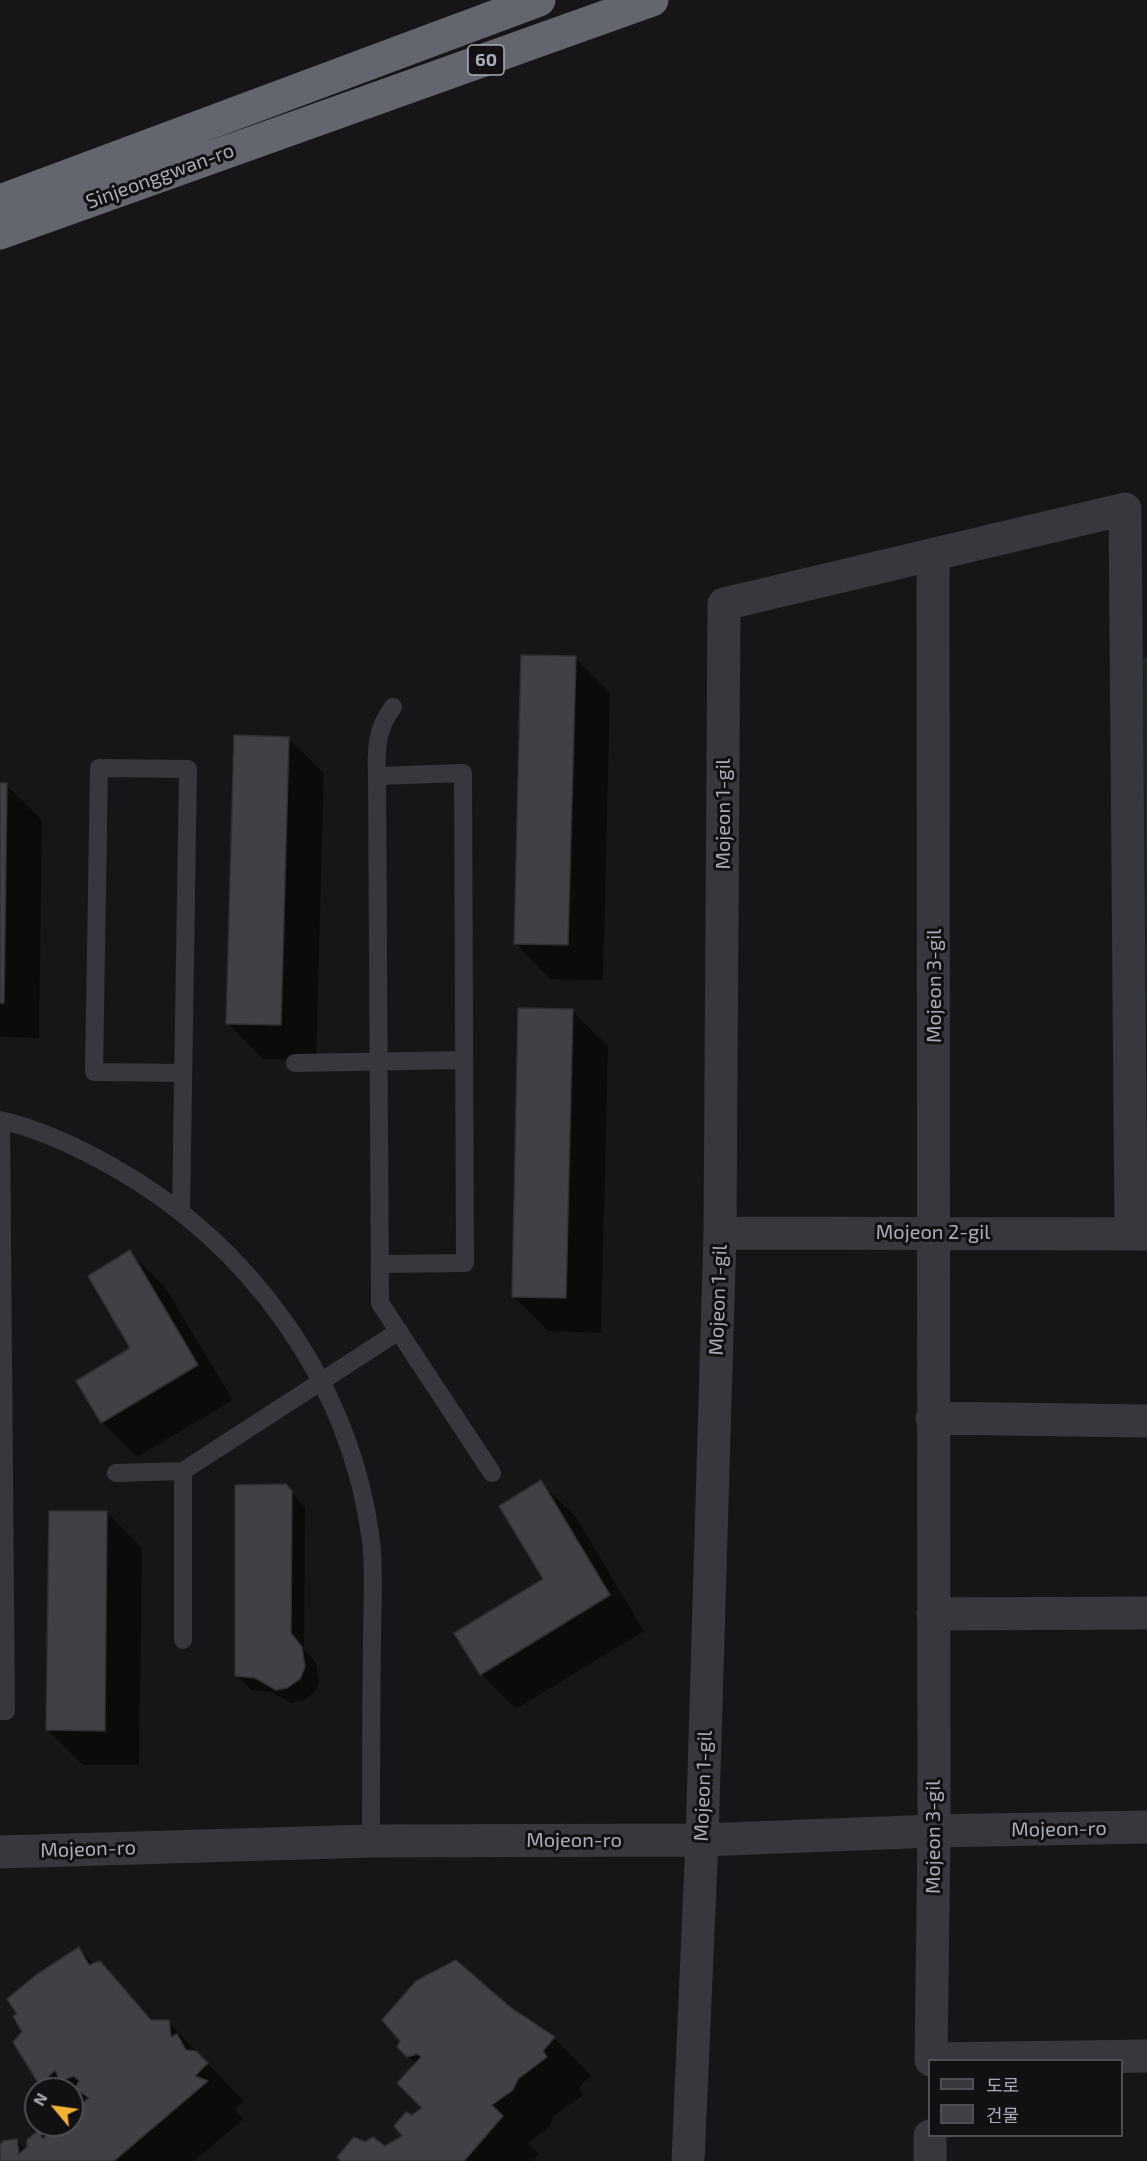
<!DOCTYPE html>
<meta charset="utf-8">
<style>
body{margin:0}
#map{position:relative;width:1147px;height:2161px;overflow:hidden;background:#161618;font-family:"Exo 2","Noto Sans KR",sans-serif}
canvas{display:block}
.legend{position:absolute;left:928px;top:2059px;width:195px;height:78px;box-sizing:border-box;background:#111113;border:2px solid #4d4f55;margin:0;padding:8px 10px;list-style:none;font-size:18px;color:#a8adb8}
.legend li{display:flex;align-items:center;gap:12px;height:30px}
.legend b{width:30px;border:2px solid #4d4f55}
.north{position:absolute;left:24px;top:2077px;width:60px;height:60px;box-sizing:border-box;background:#111113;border:2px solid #4d4f55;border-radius:50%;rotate:299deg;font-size:16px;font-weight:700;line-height:24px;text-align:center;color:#a8adb8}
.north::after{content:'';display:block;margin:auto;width:21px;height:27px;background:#f2b134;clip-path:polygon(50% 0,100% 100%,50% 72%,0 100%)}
</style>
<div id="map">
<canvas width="1147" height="2161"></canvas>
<ul class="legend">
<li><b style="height:8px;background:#37383d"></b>도로</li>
<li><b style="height:16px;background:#404145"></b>건물</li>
</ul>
<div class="north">N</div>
</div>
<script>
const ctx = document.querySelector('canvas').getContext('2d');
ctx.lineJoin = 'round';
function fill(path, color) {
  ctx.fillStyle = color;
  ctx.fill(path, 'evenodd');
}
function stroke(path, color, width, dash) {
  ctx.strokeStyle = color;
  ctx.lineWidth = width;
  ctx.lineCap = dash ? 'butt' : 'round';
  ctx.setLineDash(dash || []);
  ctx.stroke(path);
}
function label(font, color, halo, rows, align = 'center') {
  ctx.font = font + ' "Exo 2",sans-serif';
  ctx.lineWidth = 6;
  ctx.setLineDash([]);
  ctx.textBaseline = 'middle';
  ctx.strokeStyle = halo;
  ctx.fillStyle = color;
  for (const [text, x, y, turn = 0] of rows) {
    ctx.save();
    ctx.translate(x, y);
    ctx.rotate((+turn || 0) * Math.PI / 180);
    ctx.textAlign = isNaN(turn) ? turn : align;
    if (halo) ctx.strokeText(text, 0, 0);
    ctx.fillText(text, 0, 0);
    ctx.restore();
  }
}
fill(new Path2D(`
 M 1147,657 L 1147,1065 L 1143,658 Z`), '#1e261f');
fill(new Path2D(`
 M 575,658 L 610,693 L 603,980 L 550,979 L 515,943 Z
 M 288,738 L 324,773 L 316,1060 L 263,1059 L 228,1024 Z
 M 0,785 L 6,785 L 42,820 L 39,1038 L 0,1037 Z
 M 572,1011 L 608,1046 L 601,1333 L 548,1331 L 513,1296 Z
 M 130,1252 L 165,1287 L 233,1400 L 137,1457 L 102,1422 L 132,1348 Z
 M 540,1482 L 576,1517 L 644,1631 L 516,1709 L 481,1674 L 545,1579 Z
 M 285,1485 L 305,1507 L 304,1649 L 316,1663 L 319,1682 L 314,1693 L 302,1701 L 291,1703 L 271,1692 L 251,1690 L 237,1676 Z
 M 107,1512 L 142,1548 L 139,1765 L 83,1765 L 48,1730 Z
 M 79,1949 L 95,1965 L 99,1963 L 155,2022 L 168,2022 L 244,2101 L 235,2110 L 244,2119 L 194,2161 L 0,2161 L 0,2147 L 16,2140 L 26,2150 L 41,2130 L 48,2137 L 62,2125 L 72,2125 L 72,2089 L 45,2089 L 41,2085 L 24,2032 Z
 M 509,2008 L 554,2038 L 591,2075 L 579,2088 L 583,2095 L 555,2115 L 549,2127 L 528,2143 L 539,2154 L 533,2161 L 343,2161 L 385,2148 L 404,2136 L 412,2117 L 425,2109 L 417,2065 L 399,2047 Z`), '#0007');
const building = new Path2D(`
 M 521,655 L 576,656 L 568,945 L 514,944 Z
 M 234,735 L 289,737 L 281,1025 L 226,1024 Z
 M 0,783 L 7,783 L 4,1003 L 0,1003 Z
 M 518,1008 L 573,1009 L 566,1298 L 512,1297 Z
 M 130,1250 L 198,1365 L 101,1423 L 76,1381 L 130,1348 L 88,1276 Z
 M 541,1480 L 610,1595 L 480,1675 L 454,1633 L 543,1579 L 499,1506 Z
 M 286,1484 L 292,1491 L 291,1633 L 302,1647 L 305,1667 L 300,1679 L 287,1688 L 276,1690 L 255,1678 L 235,1676 L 235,1485 Z
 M 49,1511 L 107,1511 L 105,1731 L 46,1730 Z
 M 79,1947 L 89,1965 L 100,1961 L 151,2020 L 169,2020 L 171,2037 L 177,2034 L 186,2050 L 196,2051 L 208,2063 L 195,2076 L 208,2081 L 114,2161 L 0,2161 L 0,2145 L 3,2141 L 17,2139 L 19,2154 L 27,2147 L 27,2140 L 41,2128 L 42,2139 L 60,2125 L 72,2125 L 72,2102 L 75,2108 L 89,2098 L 75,2088 L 79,2081 L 74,2076 L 60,2081 L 55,2070 L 40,2086 L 13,2042 L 22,2032 L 13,2016 L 17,2014 L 7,1999 L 36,1975 Z
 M 456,1960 L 510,2007 L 555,2037 L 543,2051 L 547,2057 L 518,2079 L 513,2090 L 492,2105 L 503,2116 L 464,2161 L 341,2161 L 337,2157 L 354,2137 L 365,2142 L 373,2137 L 385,2146 L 402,2136 L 394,2126 L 406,2112 L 412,2115 L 422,2108 L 397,2083 L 421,2057 L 417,2054 L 407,2057 L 397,2047 L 400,2041 L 382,2020 L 416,1981 Z`);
fill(building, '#404145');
stroke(building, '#303034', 1.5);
stroke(new Path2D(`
 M 377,776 C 376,750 376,729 393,707
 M 295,1063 L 464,1060
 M 0,1120 C 40,1129 78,1147 113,1167 C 250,1244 351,1383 371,1541 C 375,1573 372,1608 372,1641 C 371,1707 371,1774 371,1841
 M 181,1212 L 188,769 L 99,768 L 94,1072 L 182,1073
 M 380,1264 L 465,1263 L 463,773 L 377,776 L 380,1303 L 492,1473
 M 183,1471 L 183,1640
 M 116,1473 L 183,1471 L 399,1331
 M 0,1711 L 6,1711 L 1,1120`), '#37383d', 18);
stroke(new Path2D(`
 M 720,1233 L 1147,1234
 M 932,1418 L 1147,1421
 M 933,1614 L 1147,1613
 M 0,1852 L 371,1841 L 702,1840 L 934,1831 L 1147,1827
 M 931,2059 L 1147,2056
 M 931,2060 L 934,1831 L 933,555
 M 688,2161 L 702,1840 L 720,1233 L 724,604 L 1125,509 L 1131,1234
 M 930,2161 L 930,2136`), '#37383d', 33);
stroke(new Path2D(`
 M 0,201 L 539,0
 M 0,233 L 652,0`), '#63666e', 33);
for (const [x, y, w] of [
 [486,60,36]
]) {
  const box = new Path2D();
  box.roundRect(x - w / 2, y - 15, w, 30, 4.5);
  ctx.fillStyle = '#111113';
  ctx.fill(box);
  stroke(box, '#a8adb8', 1.5);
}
label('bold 18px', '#a8adb8', null, [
 ["60",486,60]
]);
label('20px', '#a8adb8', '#111113', [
 ["Sinjeonggwan-ro",160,176,-20],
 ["Mojeon 1-gil",723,814,-90],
 ["Mojeon 3-gil",934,986,-90],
 ["Mojeon 2-gil",933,1232],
 ["Mojeon 1-gil",718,1300,-88],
 ["Mojeon 1-gil",703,1786,-88],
 ["Mojeon-ro",1059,1829,-1],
 ["Mojeon 3-gil",933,1837,-90],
 ["Mojeon-ro",574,1840],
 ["Mojeon-ro",88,1849,-2]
]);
</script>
